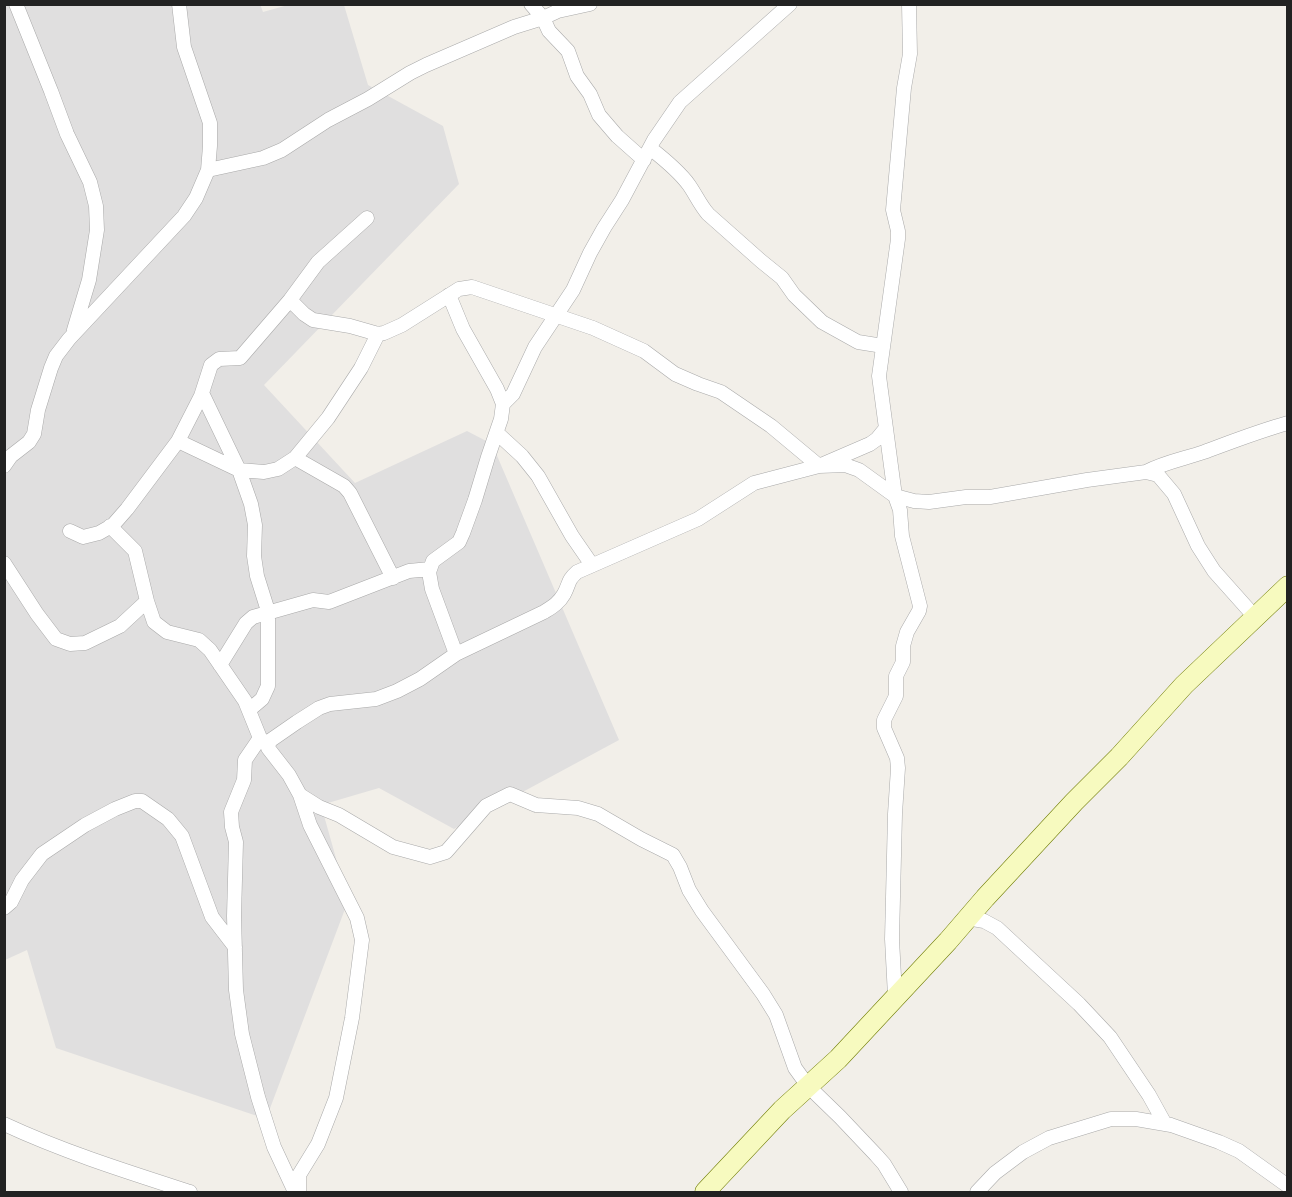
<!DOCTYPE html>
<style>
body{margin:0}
#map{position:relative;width:1292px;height:1197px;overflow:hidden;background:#f2efe9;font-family:"Fira Sans",sans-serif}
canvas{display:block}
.frame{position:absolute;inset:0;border:6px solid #222;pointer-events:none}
</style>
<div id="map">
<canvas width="1292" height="1197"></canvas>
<div class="frame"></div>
</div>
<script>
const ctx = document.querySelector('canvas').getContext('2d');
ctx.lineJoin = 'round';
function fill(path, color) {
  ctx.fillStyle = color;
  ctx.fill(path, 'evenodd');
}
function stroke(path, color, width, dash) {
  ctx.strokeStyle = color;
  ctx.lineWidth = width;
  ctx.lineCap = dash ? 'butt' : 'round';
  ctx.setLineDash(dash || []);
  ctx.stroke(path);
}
fill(new Path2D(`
 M 260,4 L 263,12 L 288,5 L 344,5 L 368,85 L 443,126 L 459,184 L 264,385 L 355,483 L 467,431 L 492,444 L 619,740 L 454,829 L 379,788 L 321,805 L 348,901 L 266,1119 L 56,1048 L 27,950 L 5,960 L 5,5 Z`), '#e0dfdf');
const street = new Path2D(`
 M 16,4 L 51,91 L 67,134 L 90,182 L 96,206 L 97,230 L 89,280 L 74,330
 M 531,4 L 543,18 L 549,31 L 568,51 L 577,76 L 590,94 L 599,115 L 617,136 L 644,160
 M 650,148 C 664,159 679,171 689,185 C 696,195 700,205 708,214 L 761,261 L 782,278 L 794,295 L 822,322 L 858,342 L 883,346
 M 208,170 L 263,158 L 282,150 L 328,120 L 368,99 L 410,73 L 426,65 L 514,27 L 543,18 L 558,11 L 590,4
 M 449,295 L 463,329 L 497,389 L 503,404 L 501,419 L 488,457 L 475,500 L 463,533 L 459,542 L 433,561 L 429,572 L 432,589 L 456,654
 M 290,300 L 304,314 L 313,320 L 350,326 L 378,334 L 384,333 L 402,325 L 459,289 L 472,287 L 593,328 L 644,351 L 675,374 L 698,384 L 721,392 L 771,426 L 819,466 L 845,465 L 859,470 L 895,496 L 914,501 L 929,502 L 966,497 L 990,497 L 1087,480 L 1146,472 L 1158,475 L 1174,494 L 1198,546 L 1214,571 L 1255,617
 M 202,393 L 239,470 L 251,504 L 255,525 L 254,556 L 257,576 L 268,611 L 268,686 L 262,699 L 249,710
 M 503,404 L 513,394 L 535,347 L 573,290 L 590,253 L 604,228 L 622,200 L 654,140 L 680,102 L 790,4
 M 497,433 L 522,456 L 538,476 L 572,536 L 592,565
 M 178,441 L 239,470 L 264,472 L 278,469 L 295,458 L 328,418 L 361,368 L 378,334
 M 295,458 L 344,486 L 350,493 L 393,578
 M 4,466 L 11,456 L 29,442 L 34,434 L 38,410 L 51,368 L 56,356 L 69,339 L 184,216 L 196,198 L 208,170 L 210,146 L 210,123 L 184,47 L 179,4
 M 1146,472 C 1165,462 1184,459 1204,452 C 1231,442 1259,431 1288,423
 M 110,526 L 135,551 L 147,601 L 154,622 L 167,632 L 199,640 L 210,650 L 245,701 L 260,738 L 268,745 L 268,748 L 289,775 L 300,795 L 310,825 L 357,918 L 362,940 L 352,1018 L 336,1098 L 318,1144 L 299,1175 L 299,1192
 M 70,531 L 83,537 L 99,533 L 113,525 L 127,509 L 178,441 L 201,396 L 211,365 L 219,359 L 240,358 L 290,300 L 318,262 L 367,218
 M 4,563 L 37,614 L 56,639 L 70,644 L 85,643 L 120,626 L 147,601
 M 220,665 L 246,623 L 253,617 L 313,600 L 329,602 L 409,571 L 430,569
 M 260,738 L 245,760 L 244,780 L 231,812 L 232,827 L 236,842 L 234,916 L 236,990 L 242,1034 L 258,1097 L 274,1147 L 295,1192
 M 268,745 L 271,740 L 297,722 L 319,708 L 330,704 L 376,699 L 397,691 L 420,679 L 456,654 L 544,612 C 552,607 559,603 564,594 C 570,583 567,581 577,572 L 698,519 L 754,483 L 819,466 L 870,444 L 877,439 L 886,428
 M 300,795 L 319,807 L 339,815 L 393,847 L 430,857 L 446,852 L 486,806 L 510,794 L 536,805 L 578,808 L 598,814 L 641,839 L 673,855 L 680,867 L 689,890 L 702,911 L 763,994 L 776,1015 L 795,1068 L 808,1086 L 840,1117 L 876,1155 L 884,1164 L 901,1192
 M 4,908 L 11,902 L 22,880 L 42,854 L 85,825 L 115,809 L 135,801 L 142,801 L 168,819 L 182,836 L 212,917 L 235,947
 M 967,918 L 984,921 L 997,928 L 1079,1004 L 1110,1037 L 1149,1095 L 1165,1124
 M 895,996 L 892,939 L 895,814 L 898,768 L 897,758 L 884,728 L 884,720 L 896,696 L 896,676 L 903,662 L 903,646 L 907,632 L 919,611 L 920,606 L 902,536 L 900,510 L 895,496 L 879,376 L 898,239 L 898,231 L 893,210 L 904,88 L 910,54 L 909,4
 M 4,1124 C 64,1152 128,1172 190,1192
 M 977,1192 L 995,1173 L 1023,1152 L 1049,1138 L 1111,1119 L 1136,1119 L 1171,1125 L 1219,1142 L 1239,1151 L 1288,1186`);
const secondary = new Path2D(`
 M 705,1192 L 782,1110 L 838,1059 L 948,941 L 985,898 L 1074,802 L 1119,757 L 1184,685 L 1288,586`);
stroke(street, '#a9a9a9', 15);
stroke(secondary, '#707d05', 21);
stroke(street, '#fff', 14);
stroke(secondary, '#f7fabf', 20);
</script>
